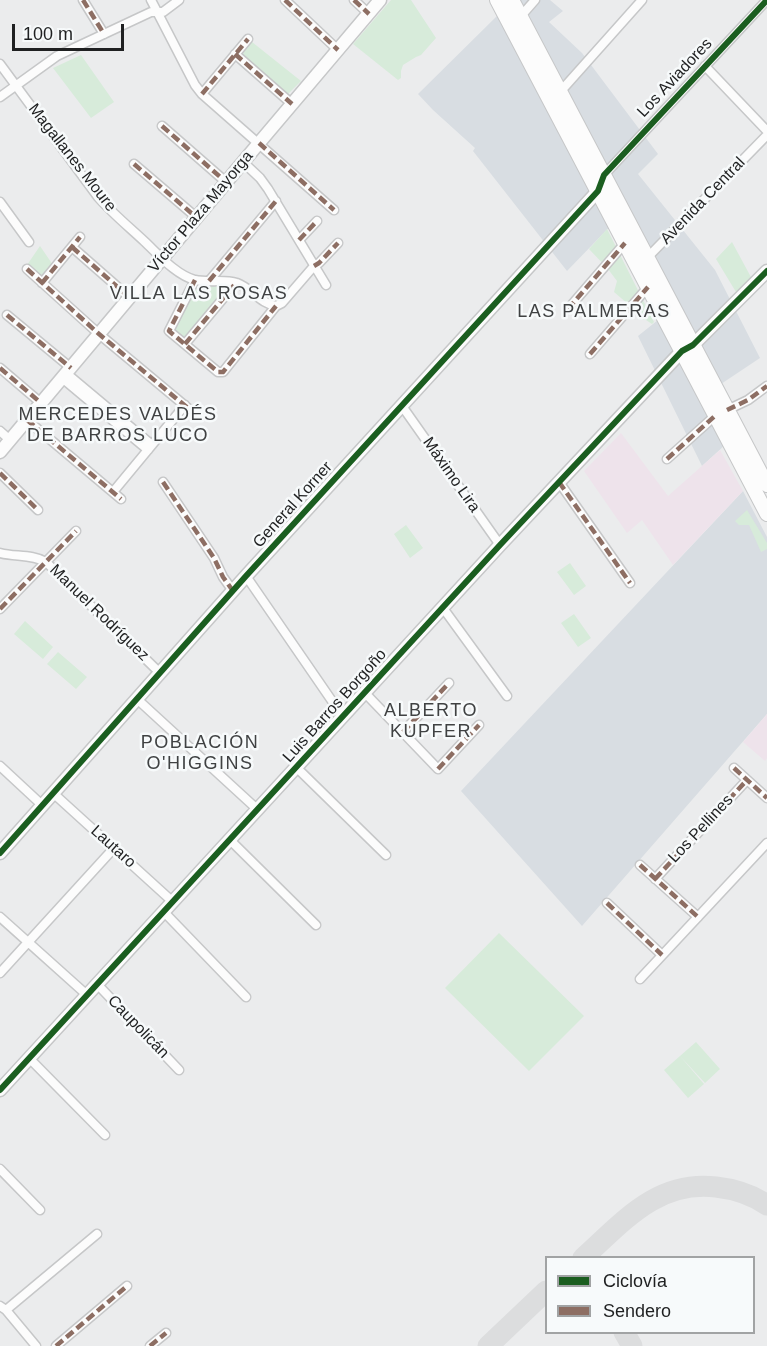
<!DOCTYPE html>
<meta charset="utf-8">
<style>
body{margin:0}
#map{position:relative;width:767px;height:1346px;overflow:hidden;background:#ebeced;font-family:Helvetica,sans-serif}
canvas{display:block}
.legend{position:absolute;left:545px;top:1256px;width:210px;height:78px;box-sizing:border-box;background:#f7fafb;border:2px solid #a1a3a4;margin:0;padding:8px 10px;list-style:none;font-size:18px;color:#1f2021}
.legend li{display:flex;align-items:center;gap:12px;height:30px}
.legend b{width:30px;border:2px solid #a1a3a4}
.scale{position:absolute;left:12px;top:24px;width:112px;height:27px;box-sizing:border-box;border:3px solid #1f2021;border-top:0;padding-left:8px;font-size:18px;line-height:21px;white-space:nowrap;color:#1f2021;-webkit-text-stroke:4px #f7fafb;paint-order:stroke}
</style>
<div id="map">
<canvas width="767" height="1346"></canvas>
<ul class="legend">
<li><b style="height:8px;background:#1b5e20"></b>Ciclovía</li>
<li><b style="height:8px;background:#8d6e63"></b>Sendero</li>
</ul>
<div class="scale">100 m</div>
</div>
<script>
const ctx = document.querySelector('canvas').getContext('2d');
ctx.lineJoin = 'round';
function fill(path, color) {
  ctx.fillStyle = color;
  ctx.fill(path, 'evenodd');
}
function stroke(path, color, width, dash) {
  ctx.strokeStyle = color;
  ctx.lineWidth = width;
  ctx.lineCap = dash ? 'butt' : 'round';
  ctx.setLineDash(dash || []);
  ctx.stroke(path);
}
function label(font, color, halo, rows, align = 'center') {
  ctx.font = font + ' Helvetica,sans-serif';
  ctx.lineWidth = 5;
  ctx.setLineDash([]);
  ctx.textBaseline = 'middle';
  ctx.strokeStyle = halo;
  ctx.fillStyle = color;
  for (const [text, x, y, turn = 0] of rows) {
    ctx.save();
    ctx.translate(x, y);
    ctx.rotate((+turn || 0) * Math.PI / 180);
    ctx.textAlign = isNaN(turn) ? turn : align;
    if (halo) ctx.strokeText(text, 0, 0);
    ctx.fillText(text, 0, 0);
    ctx.restore();
  }
}
fill(new Path2D(`
 M 506,0 L 550,0 L 563,11 L 549,22 L 582,53 L 658,154 L 638,174 L 715,270 L 760,358 L 700,398 L 725,445 L 702,466 L 638,336 L 678,304 L 627,209 L 567,271 L 473,151 L 475,148 L 433,110 L 418,94 L 497,16 Z
 M 743,491 L 767,537 L 767,714 L 582,926 L 461,791 Z`), '#d8dde2');
fill(new Path2D(`
 M 621,433 L 668,496 L 720,450 L 743,491 L 673,565 L 642,520 L 627,533 L 584,471 Z
 M 767,714 L 767,758 L 765,761 L 743,742 Z`), '#eee3eb');
fill(new Path2D(`
 M 391,0 L 411,0 L 436,38 L 421,55 L 416,57 L 403,65 L 401,71 L 401,78 L 398,80 L 353,44 Z
 M 252,42 L 301,81 L 286,96 L 240,57 Z
 M 81,55 L 114,102 L 91,118 L 53,68 Z
 M 607,229 L 654,322 L 652,324 L 646,320 L 643,320 L 635,310 L 614,292 L 617,281 L 608,269 L 589,249 Z
 M 732,242 L 752,279 L 736,292 L 716,259 Z
 M 40,246 L 53,265 L 43,278 L 27,265 Z
 M 195,286 L 230,287 L 186,339 L 172,330 Z
 M 747,510 L 767,543 L 767,549 L 761,552 L 749,525 L 739,525 L 735,521 Z
 M 406,525 L 423,548 L 410,558 L 394,534 Z
 M 570,563 L 586,586 L 574,595 L 557,572 Z
 M 574,614 L 591,638 L 578,647 L 561,623 Z
 M 25,621 L 53,647 L 43,659 L 14,634 Z
 M 58,652 L 87,677 L 76,689 L 47,664 Z
 M 499,933 L 584,1016 L 529,1071 L 445,988 Z
 M 696,1042 L 720,1069 L 705,1083 L 680,1056 Z
 M 680,1056 L 704,1084 L 688,1098 L 664,1070 Z`), '#d7ebda');
stroke(new Path2D(`
 M 583,1258 C 623,1222 657,1180 716,1187 C 734,1189 751,1194 767,1205
 M 624,1332 L 632,1346
 M 488,1346 L 546,1291`), '#dcddde', 21);
const street = new Path2D(`
 M 83,0 L 104,34
 M 151,0 L 195,85 L 202,94 L 334,210
 M 285,0 L 338,50
 M 354,0 L 369,14
 M 521,16 L 535,0
 M 235,54 L 292,104
 M 0,64 L 98,197 C 112,213 129,227 144,241 C 159,255 176,275 195,280 C 209,283 223,279 237,283 C 251,288 261,304 276,306
 M 705,66 L 767,131
 M 560,92 L 642,0
 M 202,94 L 248,39
 M 0,97 L 57,56 L 151,12 L 163,12 L 179,0
 M 162,126 L 226,182
 M 243,162 L 260,178 L 268,189 L 326,285
 M 134,164 L 196,217
 M 604,175 L 767,0
 M 0,202 L 29,242
 M 299,240 L 317,221
 M 72,247 L 129,297
 M 646,259 L 767,135
 M 27,269 L 99,334 L 195,414
 M 195,280 L 169,331 L 218,372 L 223,372 L 276,306 L 282,303 L 314,266 L 319,263 L 338,243
 M 209,281 L 276,201
 M 42,283 L 80,237
 M 568,309 L 625,243
 M 7,315 L 71,368
 M 185,344 L 236,283
 M 590,354 L 648,287
 M 0,368 L 41,403
 M 66,373 L 152,445
 M 62,378 L 148,450
 M 402,406 L 500,545
 M 727,410 L 748,400 L 767,386
 M 27,420 L 121,499
 M 0,431 L 10,440
 M 667,459 L 716,415
 M 0,473 L 38,510
 M 163,482 L 214,558 L 223,577 L 233,591
 M 559,482 L 630,583
 M 113,492 L 185,405
 M 0,553 C 15,557 32,554 46,562 L 160,673
 M 246,576 L 343,717
 M 443,608 L 507,696
 M 0,609 L 76,531
 M 365,693 L 438,769 L 479,725
 M 137,699 L 258,810
 M 403,732 L 449,683
 M 0,766 L 42,805
 M 297,768 L 386,855
 M 734,768 L 767,798
 M 53,793 L 173,902
 M 230,840 L 316,925
 M 640,865 L 698,917
 M 655,879 L 747,780
 M 607,903 L 662,955
 M 164,912 L 246,997
 M 0,917 L 87,995
 M 0,973 L 114,848
 M 640,979 L 767,843
 M 97,984 L 179,1070
 M 29,1058 L 105,1135
 M 0,1169 L 40,1210
 M 0,1306 L 6,1310 L 36,1346
 M 6,1310 L 97,1234
 M 56,1346 L 127,1286
 M 150,1346 L 166,1333`);
const secondary = new Path2D(`
 M 0,452 L 259,143 L 380,0
 M 0,853 L 246,576 L 598,191 L 600,185
 M 0,1090 L 500,545 L 682,351 L 693,345 L 767,271`);
const primary = new Path2D(`
 M 497,0 L 767,514
 M 512,0 L 767,485`);
stroke(street, '#c6c7c8', 11);
stroke(secondary, '#c6c7c8', 15);
stroke(primary, '#c6c7c8', 16);
stroke(street, '#fcfcfc', 8);
stroke(secondary, '#fcfcfc', 12);
stroke(primary, '#fcfcfc', 14);
stroke(new Path2D(`
 M 83,0 L 104,34
 M 285,0 L 338,50
 M 354,0 L 369,14
 M 235,54 L 292,104
 M 202,94 L 248,39
 M 162,126 L 226,182
 M 259,143 L 334,210
 M 134,164 L 196,217
 M 299,240 L 317,221
 M 72,247 L 129,297
 M 314,266 L 319,263 L 338,243
 M 27,269 L 99,334 L 195,414
 M 195,280 L 169,331 L 218,372 L 223,372 L 276,306
 M 209,281 L 276,201
 M 42,283 L 80,237
 M 568,309 L 625,243
 M 7,315 L 71,368
 M 185,344 L 236,283
 M 590,354 L 648,287
 M 0,368 L 41,403
 M 727,410 L 748,400 L 767,386
 M 27,420 L 121,499
 M 667,459 L 716,415
 M 0,473 L 38,510
 M 163,482 L 214,558 L 223,577 L 233,591
 M 559,482 L 630,583
 M 0,609 L 76,531
 M 403,732 L 449,683
 M 734,768 L 767,798
 M 438,769 L 479,725
 M 640,865 L 698,917
 M 655,879 L 747,780
 M 607,903 L 662,955
 M 56,1346 L 127,1286
 M 150,1346 L 166,1333`), '#8d6e63', 4.5, [9, 4.5]);
stroke(new Path2D(`
 M 0,853 L 246,576 L 598,191 L 604,175 L 767,0
 M 0,1090 L 500,545 L 682,351 L 693,345 L 767,271`), '#1b5e20', 6);
label('16px', '#1f2021', '#f7fafb', [
 ["Los Aviadores",675,78,-47],
 ["Magallanes Moure",72,158,52],
 ["Avenida Central",703,201,-46],
 ["Víctor Plaza Mayorga",201,212,-50],
 ["Máximo Lira",451,475,55],
 ["General Korner",293,505,-48],
 ["Manuel Rodríguez",99,613,44],
 ["Luis Barros Borgoño",335,706,-48],
 ["Los Pellines",701,829,-47],
 ["Lautaro",113,847,42],
 ["Caupolicán",138,1027,46]
]);
ctx.letterSpacing = '1.5px';
label('18px', '#404243', '#f7fafb', [
 ["VILLA LAS ROSAS",199,294],
 ["LAS PALMERAS",594,312],
 ["MERCEDES VALDÉS",118,415],
 ["DE BARROS LUCO",118,436],
 ["ALBERTO",431,711],
 ["KUPFER",431,732],
 ["POBLACIÓN",200,743],
 ["O'HIGGINS",200,764]
]);
ctx.letterSpacing = '0px';
</script>
